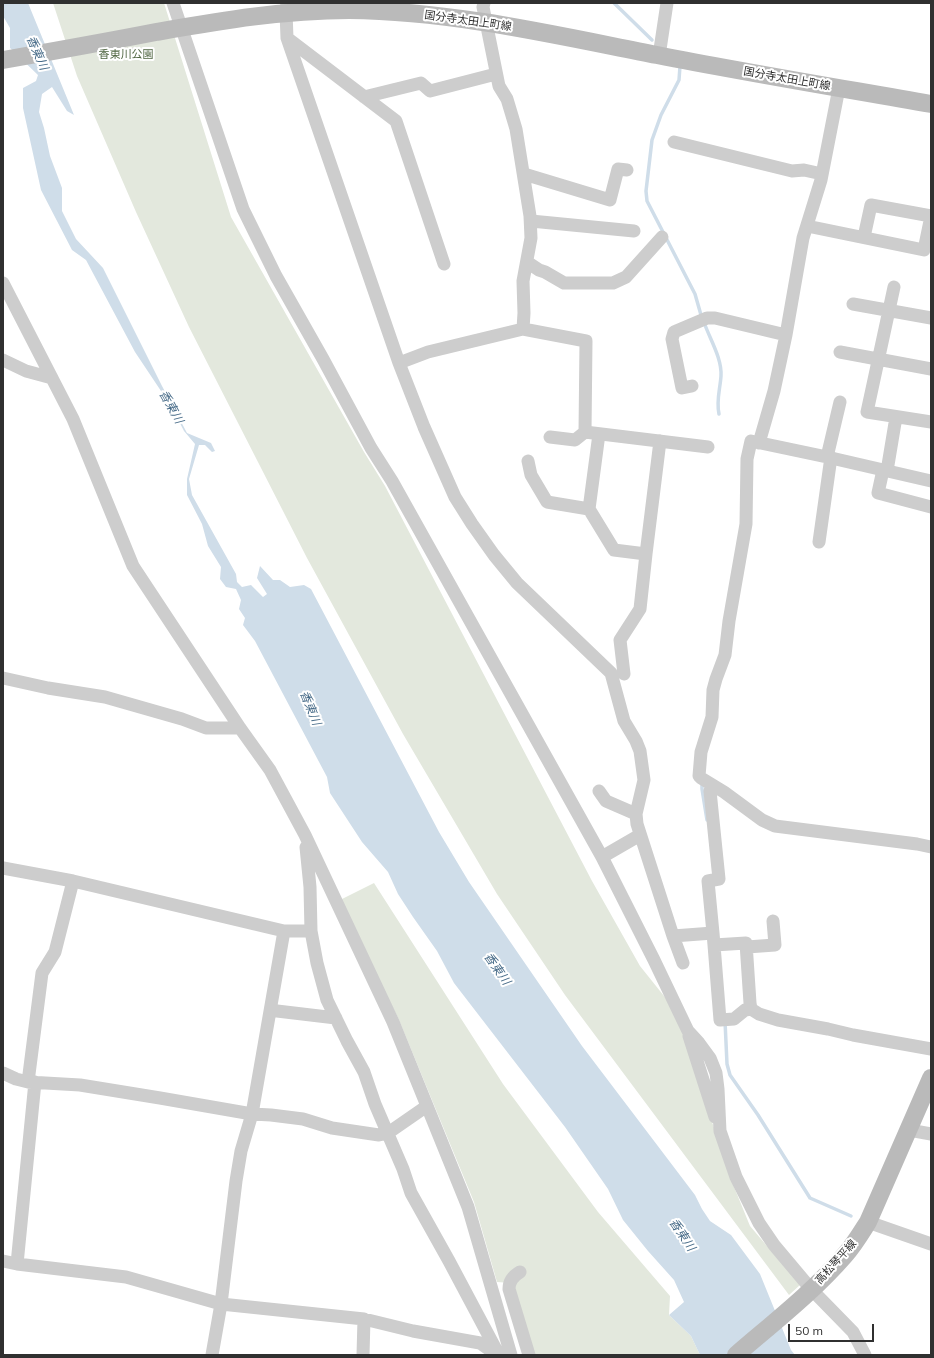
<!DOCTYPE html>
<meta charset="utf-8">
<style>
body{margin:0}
#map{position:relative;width:934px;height:1358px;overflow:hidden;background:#fff;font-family:Mulish,sans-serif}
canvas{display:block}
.frame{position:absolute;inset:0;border:4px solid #303030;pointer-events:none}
.scale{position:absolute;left:788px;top:1324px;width:86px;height:18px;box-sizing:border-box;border:2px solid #303030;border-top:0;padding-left:5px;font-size:12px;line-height:14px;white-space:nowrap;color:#303030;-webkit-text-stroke:3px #fff;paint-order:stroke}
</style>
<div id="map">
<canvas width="934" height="1358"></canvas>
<div class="frame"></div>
<div class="scale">50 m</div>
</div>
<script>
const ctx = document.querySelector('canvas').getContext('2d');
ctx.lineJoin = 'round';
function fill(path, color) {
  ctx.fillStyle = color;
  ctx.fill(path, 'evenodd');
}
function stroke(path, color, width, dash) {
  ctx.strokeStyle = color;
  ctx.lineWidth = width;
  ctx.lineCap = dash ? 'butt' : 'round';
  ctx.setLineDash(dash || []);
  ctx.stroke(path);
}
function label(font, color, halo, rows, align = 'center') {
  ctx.font = font + ' Mulish,"Noto Sans JP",sans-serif';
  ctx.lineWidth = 4;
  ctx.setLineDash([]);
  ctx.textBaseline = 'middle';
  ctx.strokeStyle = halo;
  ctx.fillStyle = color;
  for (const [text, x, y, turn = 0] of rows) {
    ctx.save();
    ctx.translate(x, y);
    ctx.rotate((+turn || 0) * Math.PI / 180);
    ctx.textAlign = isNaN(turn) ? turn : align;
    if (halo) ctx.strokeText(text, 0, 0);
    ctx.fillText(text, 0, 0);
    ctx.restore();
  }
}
fill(new Path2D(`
 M 53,3 L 164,3 L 231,217 L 364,452 L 385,486 L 592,881 L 640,966 L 668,1001 L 685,1039 L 730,1177 L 750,1226 L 800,1285 L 789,1295 L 565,995 L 497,894 L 403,734 L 307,558 L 189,327 L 136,212 L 77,76 Z
 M 374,883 L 503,1084 L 598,1212 L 670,1296 L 669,1315 L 691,1336 L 700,1355 L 534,1355 L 511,1283 L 497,1282 L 474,1202 L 399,1020 L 340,900 Z`), '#e3e8dd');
fill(new Path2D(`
 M 3,3 L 28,3 L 74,115 L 67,111 L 52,87 L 42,94 L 39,112 L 44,128 L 50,156 L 62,188 L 62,211 L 76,239 L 103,268 L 162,386 L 187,433 L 211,443 L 215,451 L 212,452 L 205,445 L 199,445 L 189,479 L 192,495 L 236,574 L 237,582 L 242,587 L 251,585 L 263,597 L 267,594 L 257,578 L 260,566 L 273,580 L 280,580 L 290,587 L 304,585 L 311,589 L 439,832 L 469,882 L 582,1046 L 695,1195 L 702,1209 L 710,1221 L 731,1235 L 760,1274 L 791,1350 L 795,1355 L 700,1355 L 691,1336 L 669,1315 L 684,1302 L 674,1280 L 648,1251 L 623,1220 L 608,1189 L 565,1127 L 454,983 L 437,951 L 413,917 L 398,894 L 388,872 L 362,842 L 330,793 L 327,777 L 255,641 L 243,625 L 245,618 L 239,609 L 241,600 L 236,589 L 226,587 L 220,579 L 221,567 L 208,546 L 202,524 L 187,495 L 187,479 L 195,444 L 184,431 L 171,406 L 135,352 L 86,260 L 72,250 L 41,190 L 23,108 L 23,88 L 36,81 L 38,75 L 10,48 L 10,28 L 3,16 Z`), '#cfdde9');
stroke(new Path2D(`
 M 614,3 L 652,40
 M 680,66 L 679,80 L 661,115 L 652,140 L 646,191 L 647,201 L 695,294 L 701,315
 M 705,325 C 711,341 722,359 721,376 C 720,390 716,401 719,414
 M 702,783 L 702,789 L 707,820
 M 725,1021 L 727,1064 L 730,1075 L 758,1115 L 810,1198 L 851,1216`), '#cfdde9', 3.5);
stroke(new Path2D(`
 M 173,3 L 243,209 L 276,276 L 323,359 L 371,448 L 392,481 L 602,857
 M 287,3 L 286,12 L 287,38 L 399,363 L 424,427 L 455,497 L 472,524 L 494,555 L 517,583 L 611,673 L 624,721 L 636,741 L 640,751 L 644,780 L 636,814 L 637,824 L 673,936 L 683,963
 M 484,3 L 483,7 L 499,86 L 507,99 L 516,129 L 530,216 L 531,238 L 523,281 L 524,313 L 523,329
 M 287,38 L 396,121 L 444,264
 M 659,56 L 667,3
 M 364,97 L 421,83 L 430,91 L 496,74
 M 674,142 L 792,171 L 804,170 L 822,174
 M 524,174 L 610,200 L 618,169 L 627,170
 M 531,221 L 634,231
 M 807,226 L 924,250 L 931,216 L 871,205 L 864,237
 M 527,262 L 539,270 L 545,272 L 564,283 L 613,283 L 626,277 L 662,237
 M 3,283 L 73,419 L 133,566 L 240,728 L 270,770 L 305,835 L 393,1022 L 468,1207 L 511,1355
 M 894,287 L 867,412 L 931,422
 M 853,304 L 931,318
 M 840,352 L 931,369
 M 3,360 L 26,371 L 52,378
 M 399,363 L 428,352 L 523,329 L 586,341 L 585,432 L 708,447
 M 692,386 L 682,388 L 672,339 L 674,332 L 707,318 L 715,318 L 786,335
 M 599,434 L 589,509 L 614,550 L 646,554 L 660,441
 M 550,437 L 575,440 L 585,432
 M 759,443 L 774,391 L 786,335 L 803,238 L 821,180 L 839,88
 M 827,457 L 840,402
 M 528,461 L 531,475 L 547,502 L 589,509
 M 883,470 L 878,493 L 931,507
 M 887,471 L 896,417
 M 931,481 L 827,457 L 751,441 L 747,459 L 746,524 L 729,621 L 725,655 L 716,679 L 713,690 L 712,717 L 701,752 L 699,776 L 701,778 L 724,792 L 762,820 L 775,826 L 917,844 L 931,847
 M 819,542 L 831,457
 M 624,674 L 620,640 L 640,609 L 646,554
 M 3,678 L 48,688 L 105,697 L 182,719 L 206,728 L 240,728
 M 712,785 L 710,791 L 719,879 L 708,881 L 713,933
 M 599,791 L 606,801 L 636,814
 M 640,835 L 602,857 L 654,960 L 688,1031 L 699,1043 L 710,1058 L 716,1073 L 718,1089 L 720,1131 L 736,1177 L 759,1223 L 774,1245 L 811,1289 L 853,1332 L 865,1355
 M 306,847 L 310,887 L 311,931 L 317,963 L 327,1000 L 347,1041 L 364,1072 L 375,1104 L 403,1169 L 411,1193 L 449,1261 L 499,1355
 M 3,868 L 73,881 L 284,931 L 311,931
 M 673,936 L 713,933 L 714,945 L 746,943 L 750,1003 L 751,1009 L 759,1014 L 778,1020 L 828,1029 L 853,1035 L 931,1049
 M 714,945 L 720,1020 L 734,1019 L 745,1010 L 751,1009
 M 747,947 L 775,945 L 773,921
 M 277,1011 L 336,1018
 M 689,1036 L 715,1117
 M 3,1073 L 16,1079 L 28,1082 L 80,1085 L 160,1098 L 252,1114 L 271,1115 L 303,1119 L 332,1128 L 379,1135 L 388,1133 L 427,1106
 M 28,1082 L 42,973 L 55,952 L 73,881
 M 909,1130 L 931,1134
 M 868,1222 L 931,1244
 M 3,1261 L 17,1264 L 126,1277 L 221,1304 L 364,1319 L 413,1331 L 480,1343 L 497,1355
 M 17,1264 L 35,1082
 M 520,1272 C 513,1276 509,1281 509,1289 L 529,1355
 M 212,1355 L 221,1304 L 236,1181 L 241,1151 L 252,1114 L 284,931
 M 363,1355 L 364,1319`), '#cdcdcd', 13);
stroke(new Path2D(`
 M 3,60 C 54,51 105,42 156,32 C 220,21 283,10 349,10 C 453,11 555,35 657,55 C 748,73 840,88 931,104
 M 736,1355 C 773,1323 813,1292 845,1255 C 854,1245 861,1233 868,1222 L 931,1078`), '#bababa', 18);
label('11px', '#303030', '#fff', [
 ["国分寺太田上町線",468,21,8],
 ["国分寺太田上町線",787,79,10],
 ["高松琴平線",836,1262,-48]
]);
label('11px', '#516743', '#fff', [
 ["香東川公園",126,55]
]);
label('italic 12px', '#486c89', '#fff', [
 ["香東川",37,53,66],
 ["香東川",171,407,61],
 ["香東川",310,708,68],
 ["香東川",497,969,55],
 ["香東川",682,1235,56]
]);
</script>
